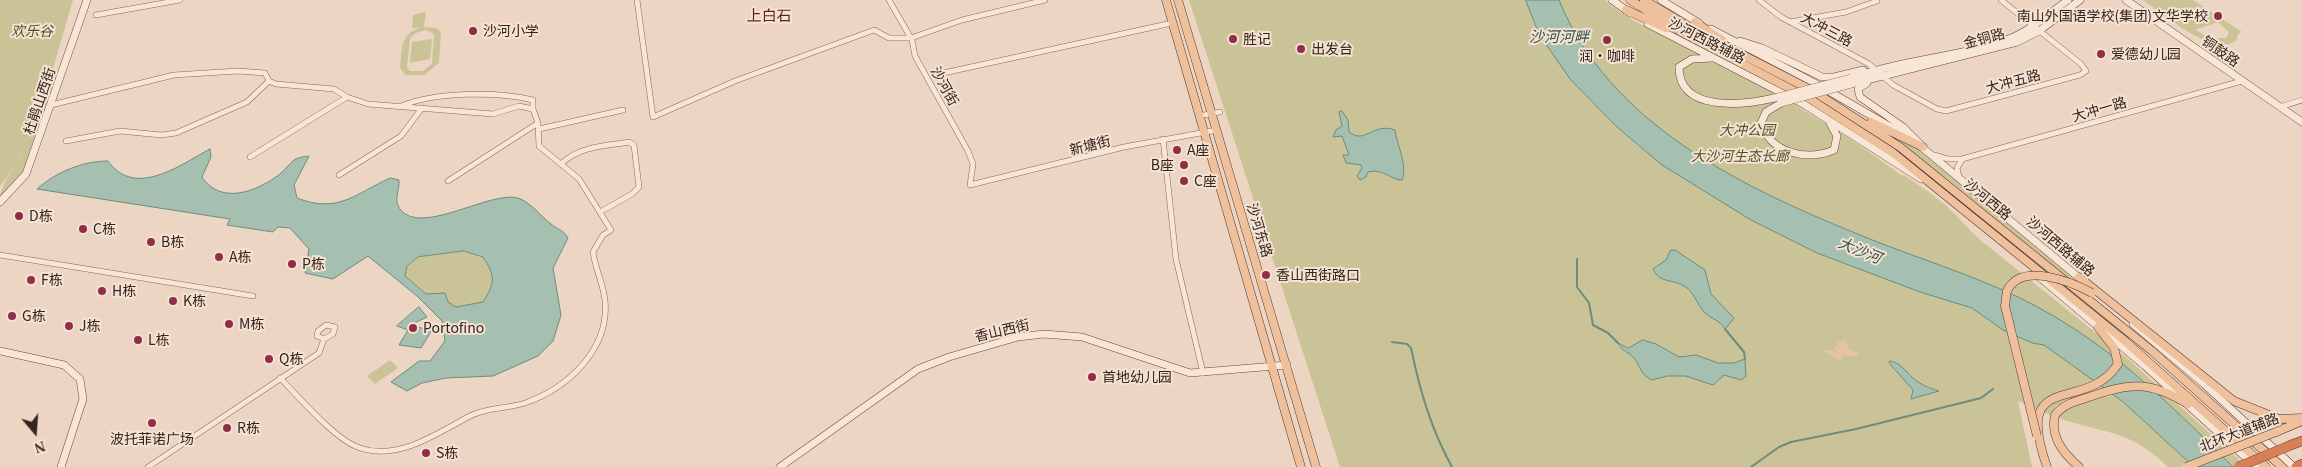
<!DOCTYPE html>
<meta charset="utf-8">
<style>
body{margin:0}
#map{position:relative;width:2302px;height:467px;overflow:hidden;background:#ecd6c3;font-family:Georgia,serif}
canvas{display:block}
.north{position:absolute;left:10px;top:407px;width:50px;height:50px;-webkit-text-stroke:4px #f4e2d2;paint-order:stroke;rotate:162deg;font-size:14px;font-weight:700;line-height:20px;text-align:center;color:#36241e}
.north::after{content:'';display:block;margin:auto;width:18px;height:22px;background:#36241e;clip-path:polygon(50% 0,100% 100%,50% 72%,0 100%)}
</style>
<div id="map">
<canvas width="2302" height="467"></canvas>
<div class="north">N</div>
</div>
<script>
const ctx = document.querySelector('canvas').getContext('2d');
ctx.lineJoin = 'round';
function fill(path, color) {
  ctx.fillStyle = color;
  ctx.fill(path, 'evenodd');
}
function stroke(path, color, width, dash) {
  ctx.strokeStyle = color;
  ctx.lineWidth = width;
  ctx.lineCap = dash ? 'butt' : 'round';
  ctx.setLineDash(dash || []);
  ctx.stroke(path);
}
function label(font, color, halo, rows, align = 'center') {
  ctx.font = font + ' Georgia,"Noto Sans SC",serif';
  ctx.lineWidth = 4;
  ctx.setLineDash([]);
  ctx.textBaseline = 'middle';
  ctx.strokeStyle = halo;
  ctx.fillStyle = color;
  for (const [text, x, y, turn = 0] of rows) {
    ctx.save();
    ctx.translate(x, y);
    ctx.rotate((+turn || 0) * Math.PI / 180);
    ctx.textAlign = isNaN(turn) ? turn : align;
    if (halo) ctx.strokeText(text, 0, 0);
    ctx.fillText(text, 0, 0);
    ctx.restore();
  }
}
fill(new Path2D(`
 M 0,0 L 73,0 L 50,79 L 57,77 L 22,177 L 0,198 C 0,185 18,164 23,148 L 13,169 L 0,186 Z
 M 1189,0 L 1605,0 C 1629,23 1665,34 1694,50 C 1766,88 1837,126 1902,176 L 1904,175 C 1921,187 1942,200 1957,216 C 1966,226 1973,234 1984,243 L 2126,357 L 2247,467 L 2168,467 C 2130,430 2107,434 2061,419 C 2046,414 2032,407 2018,401 L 2032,467 L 1340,467 Z
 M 2143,0 L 2193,0 L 2242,32 L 2238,34 L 2237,40 C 2214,59 2162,13 2143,0 ZM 2218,22 L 2229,32 L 2226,38 L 2211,38 L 2195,30 Z
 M 426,12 L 424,27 L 436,28 L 441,32 L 439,63 L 424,75 L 405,75 L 400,68 C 402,49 400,34 421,27 L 412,28 L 413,15 ZM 426,30 L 434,34 L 432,64 L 423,71 L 410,71 L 407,67 L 410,38 L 416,33 Z
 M 432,39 L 430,59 L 410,63 L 412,42 Z
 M 1887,133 L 1917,148 L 1944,168 L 2080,283 L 2069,278 L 1951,182 Z
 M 464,251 L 483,257 C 496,277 495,283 483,302 L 456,307 L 426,294 L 405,276 L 407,266 L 418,257 Z
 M 390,360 L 398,368 L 375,384 L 367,376 Z`), '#cac397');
fill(new Path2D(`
 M 1846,340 L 1848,349 L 1857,352 L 1859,356 L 1842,355 L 1843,359 L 1838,360 L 1833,356 L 1820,350 L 1830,350 L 1837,353 L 1834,347 L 1838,346 L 1837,342 Z`), '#e7c3a1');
const water = new Path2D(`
 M 1526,0 L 1559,0 C 1609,123 1740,186 1855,233 C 1910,256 1966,272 2020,298 C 2106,340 2166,400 2233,467 L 2194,467 L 2122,401 L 2044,345 L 2032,343 L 2003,330 L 1972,308 L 1920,292 L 1817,253 L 1751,220 L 1662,165 L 1617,127 L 1570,79 L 1539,34 Z
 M 1342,111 L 1348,120 L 1349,132 C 1365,145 1373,122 1395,130 C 1397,145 1408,166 1402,180 C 1391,180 1383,168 1368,172 L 1366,177 L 1360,180 L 1357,176 L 1362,168 L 1361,165 L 1346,163 L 1343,155 L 1349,155 L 1342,136 L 1333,137 L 1336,130 L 1342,126 L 1339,112 Z
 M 210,149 L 211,157 L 202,177 C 221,206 258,191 280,174 C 285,170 289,164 294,160 C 298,157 304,157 309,156 L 294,185 L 297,198 C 338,214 355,194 390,178 L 399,180 C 400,190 393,200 400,209 C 420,237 491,190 518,198 C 532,203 540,216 551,224 C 558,230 564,230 568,238 L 553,268 L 561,315 L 553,341 L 538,356 L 493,376 L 446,378 L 422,383 L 407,391 L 391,382 L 419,361 L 430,361 L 445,341 L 442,321 L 417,296 L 368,256 L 333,279 L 305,273 L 309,249 L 290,228 L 278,227 L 273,232 L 227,225 L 230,219 L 37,189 C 56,172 83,161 108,161 C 135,199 180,165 210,149 ZM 464,251 L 483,257 C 496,277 495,283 483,302 L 456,307 L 448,302 L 445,293 L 426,294 L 405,276 L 407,266 L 418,257 Z
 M 1671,250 L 1675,250 L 1705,270 L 1711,294 L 1734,318 L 1725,329 C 1720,320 1711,319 1704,312 C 1696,303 1694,290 1682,285 C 1671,279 1659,283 1653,269 L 1666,260 Z
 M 419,307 L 427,317 L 414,323 L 416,327 L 432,330 L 421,348 L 399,345 L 408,330 L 397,326 Z
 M 1643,340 L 1656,344 L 1679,357 L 1696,355 L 1718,363 L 1734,363 L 1745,359 L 1746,376 L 1741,380 L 1724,375 L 1713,385 L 1686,376 L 1667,376 L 1652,380 C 1640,375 1641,366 1633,357 C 1628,352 1621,350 1618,343 L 1628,348 Z
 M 1890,361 C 1901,363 1905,371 1913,378 C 1921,385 1929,388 1939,391 L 1911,399 L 1913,390 L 1889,363 Z`);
fill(water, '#a5bfb1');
stroke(water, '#6c8d7d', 1);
stroke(new Path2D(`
 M 1577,259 L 1577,287 L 1589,303 L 1593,325 L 1608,333 L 1618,343
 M 1725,329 L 1744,352 L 1745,359
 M 1392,342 L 1407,344 L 1411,348 C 1420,391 1431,429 1452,467
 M 1751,467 L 1779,447 L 1791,442 L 1856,429 L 1981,398 L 1993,389`), '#6c8d7d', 2);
const street = new Path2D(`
 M 637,0 L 653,117 L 735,81 L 874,30 L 889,38 L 911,38 L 962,20 L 1045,0
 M 889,0 L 912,40 L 915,56 L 968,151 L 973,164 L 970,185 L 1124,147 L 1217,130
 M 1759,0 L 1781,17 L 1869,64 L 1893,85 L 1937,109 L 1946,111 L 2080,75 L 2086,71 L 2081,64 L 2001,0
 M 96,15 L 180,0
 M 1790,22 L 1846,12 L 1877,1
 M 939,74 L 1172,23
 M 51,105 L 174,75 L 238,71 L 265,73 L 269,81 L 276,84 L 334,89 L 347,97 L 368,104 L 493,114 L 519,106 L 533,109 L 538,123 L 539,146 L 579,179 L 611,230 L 603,235 L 593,252 C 595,268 603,283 605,300 C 610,349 568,388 525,403 C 507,409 487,407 470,416 C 437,433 399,461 360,448 C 335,440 299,397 280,378
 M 401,106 C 435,92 497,91 533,100 L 533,109
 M 2280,107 L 2302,100
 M 1199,116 L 1220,112
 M 539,129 L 623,110
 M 1163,139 L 1176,259 L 1203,373
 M 66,141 L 120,131 L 161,135 L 176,133 L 247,102 L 269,81
 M 1934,155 L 1948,159 L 1962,159 L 2242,81
 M 250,157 L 347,97
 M 562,163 C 580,146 606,146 629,142 L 634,145 L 639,187 L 632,194 L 600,212
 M 339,175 L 401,136 L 422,108
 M 1959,177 L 1957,168 L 1962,160
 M 448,181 L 538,123
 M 0,255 L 253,296
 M 326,325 L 335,327 L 333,334 L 324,339 L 317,336 L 318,331 Z
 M 148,467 L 319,353 L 324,339`);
const secondary = new Path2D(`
 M 1612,0 L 1630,13
 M 1661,0 L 1699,23
 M 2126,0 L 2302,122
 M 1648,24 L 1805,105 L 1921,179
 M 1711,29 L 1813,82 L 1903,134
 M 1740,41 L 1762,48 L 1822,77 L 1834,77 L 1863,70
 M 1712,58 L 1692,59 L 1679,67 C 1679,113 1744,105 1774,98
 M 1851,78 C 1903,59 1959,58 2011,38 C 2031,30 2050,13 2068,0
 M 1855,83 L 2017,42 L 2039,31 L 2080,0
 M 1867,83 L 1858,89 L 1860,97 L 1903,127 L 1922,146
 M 1781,103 L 1766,112 L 1761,123 C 1771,154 1807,161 1834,150 L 1837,136 L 1830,123
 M 1918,144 L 2083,281
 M 0,202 L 26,174 L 87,0
 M 2037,275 L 2145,366 L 2256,467
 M 2133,324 L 2204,384 L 2294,467
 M 0,351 L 64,365 L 80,379 L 83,399 L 61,467
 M 780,467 L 918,369 L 949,357 L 1018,337 L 1044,334 L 1082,337 L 1190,373 L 1287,365`);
const primary = new Path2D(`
 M 1166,0 L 1301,467
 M 1178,0 L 1316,467
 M 1630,0 L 1685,34 L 1810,99 L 1892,152 L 2125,341 L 2266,467
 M 1644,0 L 1696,31 L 1813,91 L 1900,147 L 2152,351 L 2282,467
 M 1626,10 L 1666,28
 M 1695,22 L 1722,40
 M 1871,122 L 1923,147
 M 2079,277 L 2234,401 L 2279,419 L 2302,418
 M 2276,432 L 2302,421
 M 2047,467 C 2012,367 2085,415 2118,364 L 2114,348 L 2098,327
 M 2079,467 C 2063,453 2050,437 2055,415 C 2064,404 2076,401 2089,397 C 2130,382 2150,381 2188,404`);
const highway = new Path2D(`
 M 2291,445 L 2302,441
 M 2296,467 L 2302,464`);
stroke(street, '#85675b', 6);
stroke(secondary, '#67483e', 8);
stroke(primary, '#53372f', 9);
stroke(highway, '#53372f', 10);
stroke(street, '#f7e5d6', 5);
stroke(secondary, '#f7e5d6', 7);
stroke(primary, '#eec09c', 8);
stroke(highway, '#d87f57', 9);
const secondaryBridge = new Path2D(`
 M 1774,98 L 1851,78
 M 1781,103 L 1855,83`);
const primaryBridge = new Path2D(`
 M 2037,436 L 2005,306 C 2006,301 2006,295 2007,291 C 2021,261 2072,282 2092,293
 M 2186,467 L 2276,432`);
const highwayBridge = new Path2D(`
 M 2238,467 L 2291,445`);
stroke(secondaryBridge, '#67483e', 8, []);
stroke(primaryBridge, '#53372f', 9, []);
stroke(highwayBridge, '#53372f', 10, []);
stroke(secondaryBridge, '#f7e5d6', 7);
stroke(primaryBridge, '#eec09c', 8);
stroke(highwayBridge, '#d87f57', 9);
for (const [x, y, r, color] of [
 [2218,16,5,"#922d47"],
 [473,31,5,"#922d47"],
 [1233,39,5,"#922d47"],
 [1607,40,5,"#922d47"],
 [1301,49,5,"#922d47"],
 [2101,54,5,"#922d47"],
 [1177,150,5,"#922d47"],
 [1184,165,5,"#922d47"],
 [1184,181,5,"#922d47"],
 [19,216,5,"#922d47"],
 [83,229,5,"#922d47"],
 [151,242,5,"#922d47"],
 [219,257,5,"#922d47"],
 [292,264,5,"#922d47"],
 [1266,275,5,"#922d47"],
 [31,280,5,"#922d47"],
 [102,291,5,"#922d47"],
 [173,301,5,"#922d47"],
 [12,316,5,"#922d47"],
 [229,324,5,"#922d47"],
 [69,326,5,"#922d47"],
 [413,328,5,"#922d47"],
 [138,340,5,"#922d47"],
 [269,359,5,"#922d47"],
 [1092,377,5,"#922d47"],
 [152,423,5,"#922d47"],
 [227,428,5,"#922d47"],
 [426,453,5,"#922d47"]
]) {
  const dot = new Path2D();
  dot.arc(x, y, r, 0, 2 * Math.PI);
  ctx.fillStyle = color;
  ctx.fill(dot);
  stroke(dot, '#f4e2d2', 2);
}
label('14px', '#36241e', '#f4e2d2', [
 ["南山外国语学校(集团)文华学校",2208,16,"right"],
 ["沙河小学",483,31],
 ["胜记",1243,39],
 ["出发台",1311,49],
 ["爱德幼儿园",2111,54],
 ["润·咖啡",1607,56,"center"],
 ["A座",1187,150],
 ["B座",1174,165,"right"],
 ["C座",1194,181],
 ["D栋",29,216],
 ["C栋",93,229],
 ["B栋",161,242],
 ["A栋",229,257],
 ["P栋",302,264],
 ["香山西街路口",1276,275],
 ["F栋",41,280],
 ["H栋",112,291],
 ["K栋",183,301],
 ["G栋",22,316],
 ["M栋",239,324],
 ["J栋",79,326],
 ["Portofino",423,328],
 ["L栋",148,340],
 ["Q栋",279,359],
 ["首地幼儿园",1102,377],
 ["R栋",237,428],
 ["波托菲诺广场",152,439,"center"],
 ["S栋",436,453]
], 'left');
label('14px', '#36241e', '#f4e2d2', [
 ["大冲三路",1827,29,28],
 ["金铜路",1984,38,-15],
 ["沙河西路辅路",1707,40,27],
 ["铜鼓路",2221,51,35],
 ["大冲五路",2013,81,-15],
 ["沙河街",945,86,61],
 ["杜鹃山西街",39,101,-71],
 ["大冲一路",2099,109,-16],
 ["新塘街",1090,145,-14],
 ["沙河西路",1988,199,39],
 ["沙河东路",1260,230,73],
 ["沙河西路辅路",2061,246,40],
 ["香山西街",1002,330,-13],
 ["北环大道辅路",2239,432,-21]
]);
label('italic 14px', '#515126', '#f4e2d2', [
 ["欢乐谷",32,31],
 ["大冲公园",1747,130],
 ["大沙河生态长廊",1740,156]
]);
label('15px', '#611f22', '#f4e2d2', [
 ["上白石",769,15]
]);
label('italic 15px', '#2e5549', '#f4e2d2', [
 ["沙河河畔",1559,36],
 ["大沙河",1860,250,22]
]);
</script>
